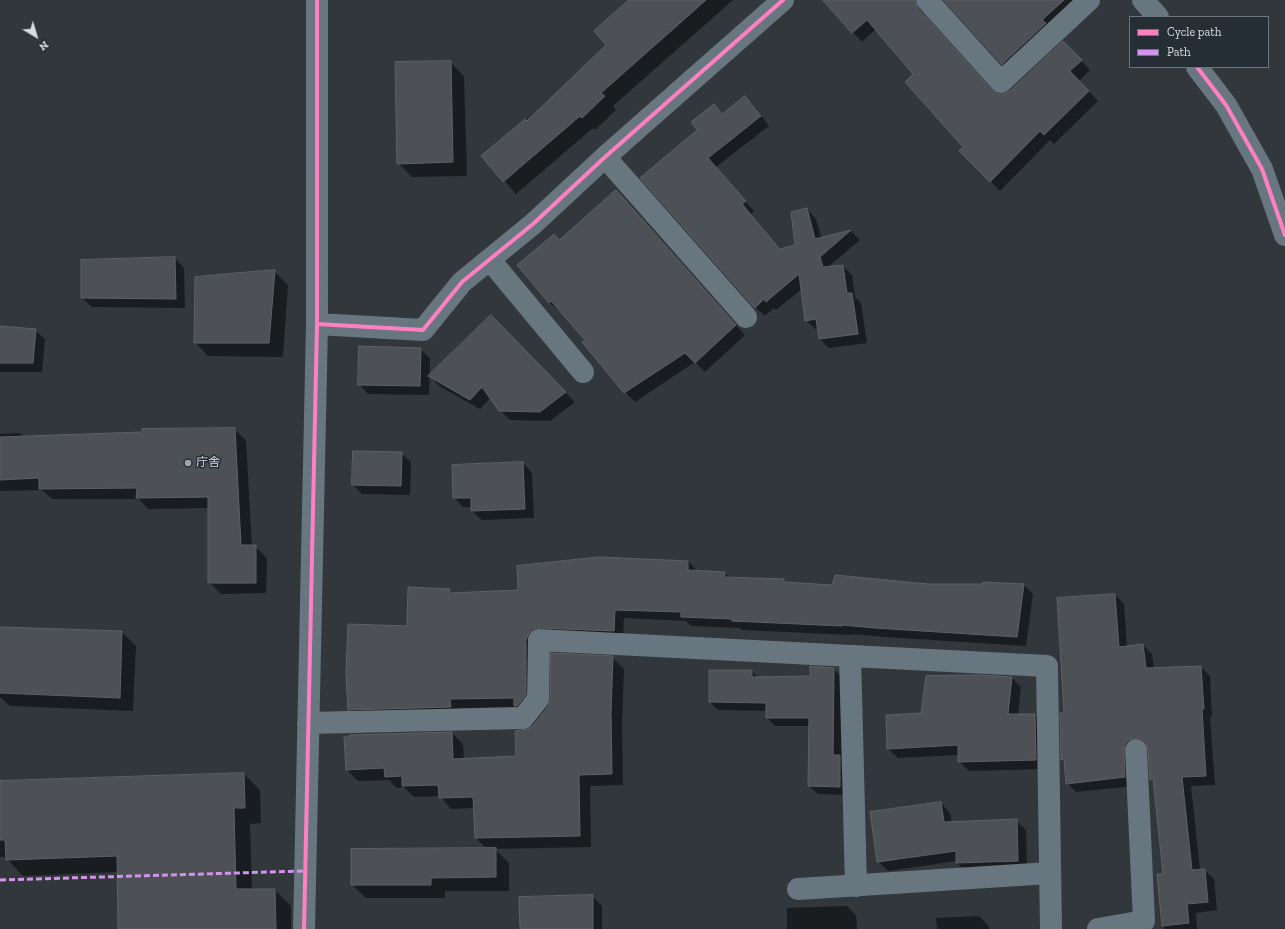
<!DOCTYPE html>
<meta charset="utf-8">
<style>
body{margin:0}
#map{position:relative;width:1285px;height:929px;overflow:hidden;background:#32373c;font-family:"Zilla Slab",serif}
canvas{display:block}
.legend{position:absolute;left:1129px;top:16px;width:140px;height:52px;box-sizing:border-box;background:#252e35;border:1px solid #6d747a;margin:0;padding:5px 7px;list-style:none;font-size:12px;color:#d8dde2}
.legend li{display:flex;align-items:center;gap:8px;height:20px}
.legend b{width:20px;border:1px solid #6d747a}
.north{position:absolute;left:16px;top:16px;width:40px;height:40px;-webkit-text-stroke:3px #252e35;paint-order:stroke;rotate:142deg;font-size:11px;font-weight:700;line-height:16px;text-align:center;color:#d8dde2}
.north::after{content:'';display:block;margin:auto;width:14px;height:18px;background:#d8dde2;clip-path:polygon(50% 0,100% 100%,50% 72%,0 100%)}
</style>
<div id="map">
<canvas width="1285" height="929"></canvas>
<ul class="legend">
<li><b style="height:5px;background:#ff80c0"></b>Cycle path</li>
<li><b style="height:5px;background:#d193ec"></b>Path</li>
</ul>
<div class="north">N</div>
</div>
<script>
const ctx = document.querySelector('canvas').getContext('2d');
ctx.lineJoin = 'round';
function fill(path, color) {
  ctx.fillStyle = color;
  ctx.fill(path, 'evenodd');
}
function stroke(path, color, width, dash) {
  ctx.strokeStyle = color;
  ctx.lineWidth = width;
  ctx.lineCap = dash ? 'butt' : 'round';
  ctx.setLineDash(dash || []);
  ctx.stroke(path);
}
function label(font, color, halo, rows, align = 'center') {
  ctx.font = font + ' "Zilla Slab","Noto Sans JP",serif';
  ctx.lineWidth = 3;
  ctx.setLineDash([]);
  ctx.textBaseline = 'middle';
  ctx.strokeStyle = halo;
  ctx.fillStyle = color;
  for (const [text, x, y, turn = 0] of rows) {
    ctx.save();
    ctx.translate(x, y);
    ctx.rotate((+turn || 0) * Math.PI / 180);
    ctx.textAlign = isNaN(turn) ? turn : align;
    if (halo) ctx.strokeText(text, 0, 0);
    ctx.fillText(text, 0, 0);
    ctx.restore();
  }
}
fill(new Path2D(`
 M 631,0 L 733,0 L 613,106 L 616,110 L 595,130 L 593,128 L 516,194 L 483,156 L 527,122 L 607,45 Z
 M 829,0 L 928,0 L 924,6 L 924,13 L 927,19 L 997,95 L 1004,95 L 1010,92 L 1063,42 L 1090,70 L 1079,81 L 1098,101 L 1054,144 L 1050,140 L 1000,191 L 960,151 L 964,147 L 915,74 L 876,29 L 862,42 L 826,3 Z
 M 945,0 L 1083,0 L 1012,73 Z
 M 450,62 L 464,76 L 467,176 L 412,177 L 398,163 Z
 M 745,97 L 754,106 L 769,126 L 716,167 L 754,211 L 751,214 L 781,249 L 797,245 L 807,209 L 816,219 L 822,239 L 851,231 L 860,240 L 827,268 L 843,266 L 852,275 L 855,297 L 861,303 L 867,343 L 829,348 L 820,339 L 819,329 L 815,329 L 806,320 L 802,289 L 776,310 L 774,308 L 765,316 L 755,307 L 698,131 L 714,105 L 723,114 Z
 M 616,191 L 745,335 L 705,372 L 695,362 L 635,402 L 625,392 L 586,340 L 560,310 L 559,311 L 549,302 L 560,241 Z
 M 175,258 L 184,268 L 185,308 L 92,307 L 82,298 Z
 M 274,271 L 288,285 L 283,357 L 208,356 L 195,342 Z
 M 491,317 L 575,402 L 550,421 L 510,420 L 500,410 L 491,397 L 480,409 L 439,386 L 430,376 Z
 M 0,327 L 35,330 L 45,339 L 42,372 L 0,372 Z
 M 420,349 L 430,358 L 429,395 L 368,394 L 359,384 Z
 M 234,429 L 246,440 L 252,546 L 255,546 L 267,558 L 266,593 L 221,594 L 209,582 L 209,508 L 148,509 L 139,499 L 52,499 L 42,490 L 0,491 L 0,434 L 20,433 L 24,437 Z
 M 401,453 L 411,462 L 410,495 L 362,494 L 353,485 Z
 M 523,463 L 532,473 L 534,518 L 482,520 L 472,511 L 472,507 L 463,507 L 454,497 Z
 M 688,561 L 697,571 L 724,573 L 730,578 L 783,580 L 786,583 L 832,586 L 1024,585 L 1033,594 L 1026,646 L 885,637 L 851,634 L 851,635 L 742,630 L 740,628 L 691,626 L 686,621 L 624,618 L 623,640 L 538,642 L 534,704 L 517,707 L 459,708 L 460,716 L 358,718 L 349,709 L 408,627 L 409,588 L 450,590 L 454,594 L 519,590 Z
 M 1115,595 L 1124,604 L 1127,647 L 1143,645 L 1152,654 L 1154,669 L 1201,667 L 1210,676 L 1212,717 L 1210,717 L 1215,785 L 1191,786 L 1200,870 L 1204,870 L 1214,879 L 1217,910 L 1196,913 L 1197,929 L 1164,929 L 1158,875 L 1164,875 L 1154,783 L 1151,779 L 1149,747 L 1145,746 L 1133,786 L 1076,792 L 1067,783 L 1065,762 L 1062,759 L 1065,714 Z
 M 0,628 L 122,632 L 136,646 L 133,711 L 10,706 L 0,697 Z
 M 612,657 L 624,669 L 622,725 L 623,785 L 590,786 L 591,847 L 495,849 L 509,863 L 509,891 L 445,891 L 445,898 L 366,898 L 352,885 L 487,849 L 476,838 L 474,808 L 451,809 L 440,796 L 414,797 L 404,787 L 397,788 L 389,780 L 358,781 L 347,770 L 452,733 L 463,744 L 464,760 L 517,757 L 529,730 Z
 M 833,669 L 842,677 L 842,758 L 848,765 L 848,795 L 818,794 L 809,786 L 810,726 L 775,726 L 767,718 L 767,711 L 718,710 L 710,702 L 752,671 L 758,678 L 811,677 Z
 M 1012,678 L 1021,687 L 1018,715 L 1035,715 L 1044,724 L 1045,769 L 969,771 L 959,761 L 959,755 L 898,758 L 888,749 Z
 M 244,774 L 260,790 L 261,823 L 250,824 L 252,890 L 275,890 L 291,906 L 291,929 L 119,929 L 118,872 L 23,876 L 7,859 L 7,857 L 0,857 L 0,782 Z
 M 941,803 L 950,813 L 952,823 L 1016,821 L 1026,830 L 1027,870 L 966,872 L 957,863 L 957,861 L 888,871 L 878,861 Z
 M 592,896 L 602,906 L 602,929 L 521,929 Z
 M 847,906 L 856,915 L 857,929 L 787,929 L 787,908 Z
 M 979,916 L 988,925 L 989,929 L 937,929 L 936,918 Z`), '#0007');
const building = new Path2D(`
 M 629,0 L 706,0 L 601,93 L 605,96 L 582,118 L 580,116 L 503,182 L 481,156 L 525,119 L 527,121 L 606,45 L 594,31 Z
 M 823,0 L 915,0 L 918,8 L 992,90 L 998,94 L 1004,94 L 1010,91 L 1063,41 L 1082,60 L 1070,71 L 1089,91 L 1044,135 L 1040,131 L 990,182 L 959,151 L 963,147 L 905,82 L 913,74 L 867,20 L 852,33 Z
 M 944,0 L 1064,0 L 1042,20 L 1046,23 L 1002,64 Z
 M 451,61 L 453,162 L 397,164 L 395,62 Z
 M 745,96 L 761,116 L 708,158 L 746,201 L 742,204 L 780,249 L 795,245 L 791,212 L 807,208 L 815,239 L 851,230 L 820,257 L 823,267 L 843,265 L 847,293 L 852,293 L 858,334 L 819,339 L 816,319 L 805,321 L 799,274 L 766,302 L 764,299 L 755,308 L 640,178 L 697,130 L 691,122 L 714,104 L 722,114 Z
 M 616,190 L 736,325 L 695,363 L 685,353 L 624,393 L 582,342 L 585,340 L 551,301 L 549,303 L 517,265 L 554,234 L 559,240 Z
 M 175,257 L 176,299 L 81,298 L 81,260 Z
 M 275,270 L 269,343 L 194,343 L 195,277 Z
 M 491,315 L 566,392 L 540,412 L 499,411 L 482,387 L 470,400 L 428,376 Z
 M 0,326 L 36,329 L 33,363 L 0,363 Z
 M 359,346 L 421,348 L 420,386 L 358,385 Z
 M 235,428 L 241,545 L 256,545 L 256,583 L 208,583 L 208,497 L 136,498 L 137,488 L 39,489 L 39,478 L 0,480 L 0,437 L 142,432 L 142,429 Z
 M 353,451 L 402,452 L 401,486 L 352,485 Z
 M 523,462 L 525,509 L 471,511 L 471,498 L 453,498 L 452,465 Z
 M 599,557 L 688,561 L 688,570 L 725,572 L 724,577 L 784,579 L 784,582 L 832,585 L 835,575 L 928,584 L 983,584 L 983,582 L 1024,584 L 1017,637 L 875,628 L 842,625 L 842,626 L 732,621 L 732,619 L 681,617 L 681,612 L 615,610 L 614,631 L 540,628 L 534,629 L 529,633 L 526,640 L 526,695 L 517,706 L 514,706 L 514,698 L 450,699 L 451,707 L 348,710 L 346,674 L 348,624 L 407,626 L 408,587 L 450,589 L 450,593 L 518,590 L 517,566 Z
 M 1115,594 L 1119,647 L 1143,644 L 1146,668 L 1201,666 L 1204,709 L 1202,709 L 1206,776 L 1182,777 L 1192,870 L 1205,869 L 1208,902 L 1187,904 L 1189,923 L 1162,926 L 1157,874 L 1163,874 L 1153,779 L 1150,780 L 1148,749 L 1146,743 L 1141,739 L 1135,738 L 1129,740 L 1125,744 L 1124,751 L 1125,777 L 1066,784 L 1064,759 L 1061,760 L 1060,713 L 1064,713 L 1057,598 Z
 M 0,627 L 122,631 L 120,698 L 0,693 Z
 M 551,653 L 613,656 L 611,713 L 612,774 L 579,775 L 580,836 L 475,838 L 473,797 L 439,798 L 438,785 L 402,786 L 402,776 L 385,777 L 384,768 L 346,770 L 344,737 L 350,737 L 349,735 L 452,732 L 453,759 L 516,756 L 515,731 L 528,729 L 533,726 L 548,707 L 550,700 Z
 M 810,666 L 834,668 L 833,755 L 840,755 L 840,787 L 808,786 L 809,718 L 766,718 L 766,703 L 709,702 L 709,670 L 752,670 L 752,677 L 810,676 Z
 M 982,675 L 1012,677 L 1008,714 L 1035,714 L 1036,760 L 958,762 L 958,745 L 887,749 L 886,715 L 921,713 L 926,676 Z
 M 244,773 L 245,808 L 234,808 L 236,889 L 275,889 L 276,929 L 118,929 L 117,856 L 6,860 L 5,840 L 0,840 L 0,781 Z
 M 941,802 L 944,822 L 1017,819 L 1018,861 L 956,863 L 956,851 L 877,862 L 870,812 Z
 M 496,848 L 496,877 L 431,878 L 431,885 L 351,885 L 351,849 Z
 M 593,895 L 593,929 L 520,929 L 519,897 Z`);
fill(building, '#4d5155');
stroke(building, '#5d6166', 1);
stroke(new Path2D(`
 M 927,0 L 1001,82 L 1089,0
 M 1143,0 L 1158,17
 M 1197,67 L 1226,105 L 1262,169 L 1285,235
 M 605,157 L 746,317
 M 490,260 L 583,372
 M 317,324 L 423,330 L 462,282 L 533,224 L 605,157 L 783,0
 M 850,656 L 856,886
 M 308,723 L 523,718 L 538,699 L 539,640 L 1047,666 L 1051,929
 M 798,889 L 1050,873
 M 304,929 L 317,324 L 317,0
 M 1098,929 L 1144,921 L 1136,750`), '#687680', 22);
stroke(new Path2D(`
 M 0,880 L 304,871`), '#d193ec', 3, [6, 3]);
stroke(new Path2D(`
 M 1197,67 L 1226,105 L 1262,169 L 1285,235
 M 317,324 L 423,330 L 462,282 L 533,224 L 605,157 L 783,0
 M 304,929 L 317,324 L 317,0`), '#ff80c0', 4);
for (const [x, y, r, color] of [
 [188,463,4,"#9ea3a8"]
]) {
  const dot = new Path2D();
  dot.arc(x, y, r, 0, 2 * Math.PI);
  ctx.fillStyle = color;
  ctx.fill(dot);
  stroke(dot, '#252e35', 1.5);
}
label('12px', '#d8dde2', '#252e35', [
 ["庁舎",196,463]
], 'left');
</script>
